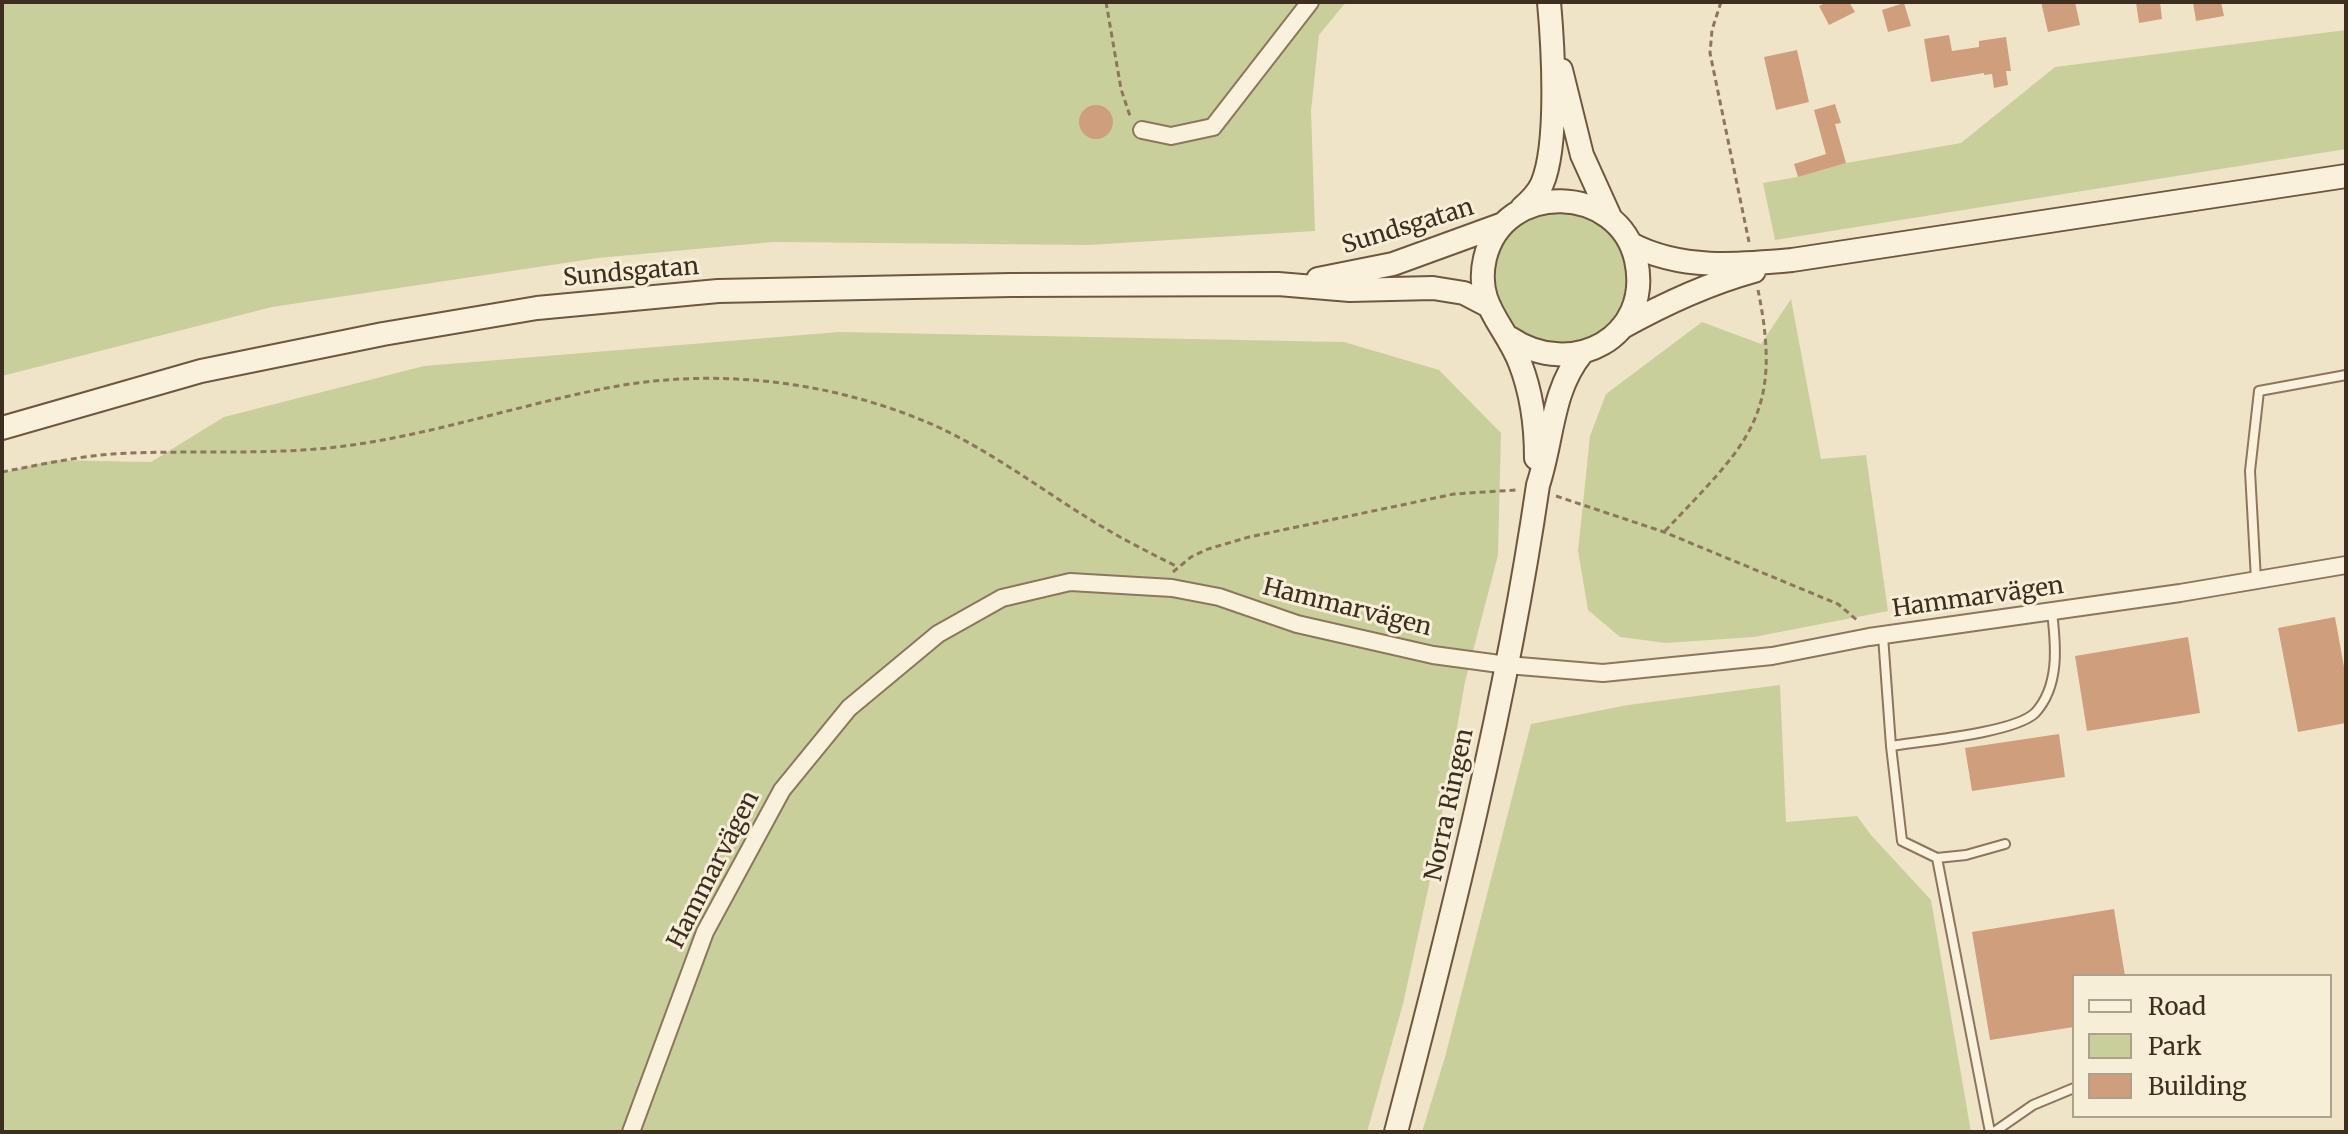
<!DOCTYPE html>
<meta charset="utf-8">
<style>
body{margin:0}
#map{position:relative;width:2348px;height:1134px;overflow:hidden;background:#f0e4c8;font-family:Merriweather,serif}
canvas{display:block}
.frame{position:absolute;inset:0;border:4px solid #3d2e20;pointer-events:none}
.legend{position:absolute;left:2072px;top:974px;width:260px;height:144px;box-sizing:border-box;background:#f7eed8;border:2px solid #ada18e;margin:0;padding:10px 14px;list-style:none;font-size:24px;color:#3d2e20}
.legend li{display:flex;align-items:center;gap:16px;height:40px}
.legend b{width:40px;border:2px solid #ada18e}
</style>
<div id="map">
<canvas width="2348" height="1134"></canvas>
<div class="frame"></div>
<ul class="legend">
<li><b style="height:10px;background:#faf1dc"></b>Road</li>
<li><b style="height:22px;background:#c9cf9b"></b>Park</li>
<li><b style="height:22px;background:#cf9f7d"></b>Building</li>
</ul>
</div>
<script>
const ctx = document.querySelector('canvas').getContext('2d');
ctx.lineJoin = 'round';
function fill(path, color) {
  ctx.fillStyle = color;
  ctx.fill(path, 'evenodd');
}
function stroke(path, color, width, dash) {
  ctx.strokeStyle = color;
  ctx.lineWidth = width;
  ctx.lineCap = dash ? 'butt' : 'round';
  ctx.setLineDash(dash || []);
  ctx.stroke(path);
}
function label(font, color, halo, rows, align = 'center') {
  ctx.font = font + ' Merriweather,serif';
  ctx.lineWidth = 6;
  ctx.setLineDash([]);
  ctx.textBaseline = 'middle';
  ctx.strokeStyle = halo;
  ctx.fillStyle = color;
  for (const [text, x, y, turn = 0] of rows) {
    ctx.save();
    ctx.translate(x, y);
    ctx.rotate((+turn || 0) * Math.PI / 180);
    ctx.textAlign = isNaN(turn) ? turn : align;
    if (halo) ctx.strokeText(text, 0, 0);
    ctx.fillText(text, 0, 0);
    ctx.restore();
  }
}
fill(new Path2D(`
 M 2,2 L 1346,2 L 1319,35 L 1311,111 L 1315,231 L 1089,245 L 773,242 L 598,258 L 272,307 L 2,376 Z
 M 2346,30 L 2346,149 L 1775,240 L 1763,183 L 1797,177 L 1846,163 L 1961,143 L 2055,67 Z
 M1494 279a66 66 0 1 1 132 0a66 66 0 1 1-132 0Z
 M 1791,299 L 1821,459 L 1866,455 L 1888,611 L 1754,637 L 1666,643 L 1620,637 L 1588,610 L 1578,551 L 1590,436 L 1606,394 L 1702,322 L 1761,344 Z
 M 839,332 L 1344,342 L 1439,370 L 1501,433 L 1498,555 L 1465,682 L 1431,876 L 1403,1004 L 1367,1132 L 2,1132 L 2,473 L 54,460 L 151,462 L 224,417 L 424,366 Z
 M 1780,685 L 1786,822 L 1857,816 L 1871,835 L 1931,900 L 1971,1132 L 1422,1132 L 1445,1057 L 1531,724 L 1628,705 Z`), '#c9cf9b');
fill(new Path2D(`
 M 1827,2 L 1849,2 L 1855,12 L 1829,25 L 1819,6 Z
 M 2041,2 L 2075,2 L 2080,25 L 2048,32 Z
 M 2136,2 L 2160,2 L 2162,19 L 2139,23 Z
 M 2193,2 L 2221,2 L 2224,16 L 2196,21 Z
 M 1904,3 L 1911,26 L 1888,32 L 1882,10 Z
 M 1949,35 L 1952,51 L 1979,47 L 1979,41 L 2006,37 L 2011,71 L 2006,71 L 2008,85 L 1994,88 L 1992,74 L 1984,75 L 1984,73 L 1931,82 L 1924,39 Z
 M 1797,50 L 1809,102 L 1776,110 L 1764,57 Z
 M 1835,104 L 1841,123 L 1835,124 L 1846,163 L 1798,177 L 1794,164 L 1826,154 L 1814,110 Z
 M1079 122a17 17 0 1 1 34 0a17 17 0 1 1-34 0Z
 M 2335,617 L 2346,678 L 2346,723 L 2298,732 L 2278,628 Z
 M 2188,637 L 2200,713 L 2087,731 L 2075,656 Z
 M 2059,734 L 2065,777 L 1972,791 L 1965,748 Z
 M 2114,909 L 2125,976 L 2074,976 L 2074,1027 L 1990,1040 L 1972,932 Z`), '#cf9f7d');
const service = new Path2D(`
 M 2256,580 L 2250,471 L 2259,391 L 2346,375
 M 1883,636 L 1891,746 L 1902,841 L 1937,858 L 1990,1132
 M 1891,746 C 1922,741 2014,733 2035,713 C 2060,686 2056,645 2052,612
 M 1937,858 L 1966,855 L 2005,844
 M 1994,1132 L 2033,1105 L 2074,1088`);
const minor = new Path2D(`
 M 1142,130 L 1171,136 L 1213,127 L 1310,2
 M 631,1132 L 705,932 L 782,790 L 849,708 L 938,634 L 1002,598 L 1070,582 L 1172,588 L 1219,597 L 1297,624 L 1433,655 L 1507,665 L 1603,673 L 1772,656 L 1869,637 L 2180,593 L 2346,565`);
const secondary = new Path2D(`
 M 1561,70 L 1582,155 L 1611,219
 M 1522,208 C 1530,201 1538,193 1542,184 C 1559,145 1553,46 1549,2
 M 1631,244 C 1680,270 1738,265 1792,260 L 2346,176
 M 1318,279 L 1393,264 L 1503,224
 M 1621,328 C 1664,304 1707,284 1754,271
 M 1510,338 C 1572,380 1653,337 1636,260 C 1619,184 1504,180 1485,258 C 1474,305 1505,324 1520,363 C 1532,394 1536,425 1536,458
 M 2,428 L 201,371 L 383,334 L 537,308 L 718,291 L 1011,285 L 1278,284 L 1350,290 L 1433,288 L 1464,293 L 1487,305
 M 1396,1132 C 1452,918 1506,704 1538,485 C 1553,440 1551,391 1582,353`);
stroke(service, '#8d765c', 12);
stroke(minor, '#8d765c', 20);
stroke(secondary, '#6f573f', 26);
stroke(new Path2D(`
 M 1106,2 L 1121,89 L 1131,119
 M 1721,2 L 1712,30 L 1710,53 L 1749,242
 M 2,472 C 38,465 75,457 112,454 C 193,449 277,457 359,444 C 444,431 527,403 612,387 C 720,367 838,382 938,427 C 996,454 1047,494 1101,526 C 1126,541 1152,554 1178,567
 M 1556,496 L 1664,532 L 1838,604 L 1858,621
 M 1665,531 C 1747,444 1784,416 1758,290
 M 1173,572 L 1191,557 L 1208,549 L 1249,537 L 1454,494 L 1516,490`), '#8d765c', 3, [6, 4]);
stroke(service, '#faf1dc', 8);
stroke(minor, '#faf1dc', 16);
stroke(secondary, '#faf1dc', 22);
label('24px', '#3d2e20', '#f7eed8', [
 ["Sundsgatan",1408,227,-17],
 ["Sundsgatan",631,273,-5],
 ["Hammarvägen",1978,598,-8],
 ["Hammarvägen",1347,608,14],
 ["Norra Ringen",1450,805,-78],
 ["Hammarvägen",714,870,-63]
]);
</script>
